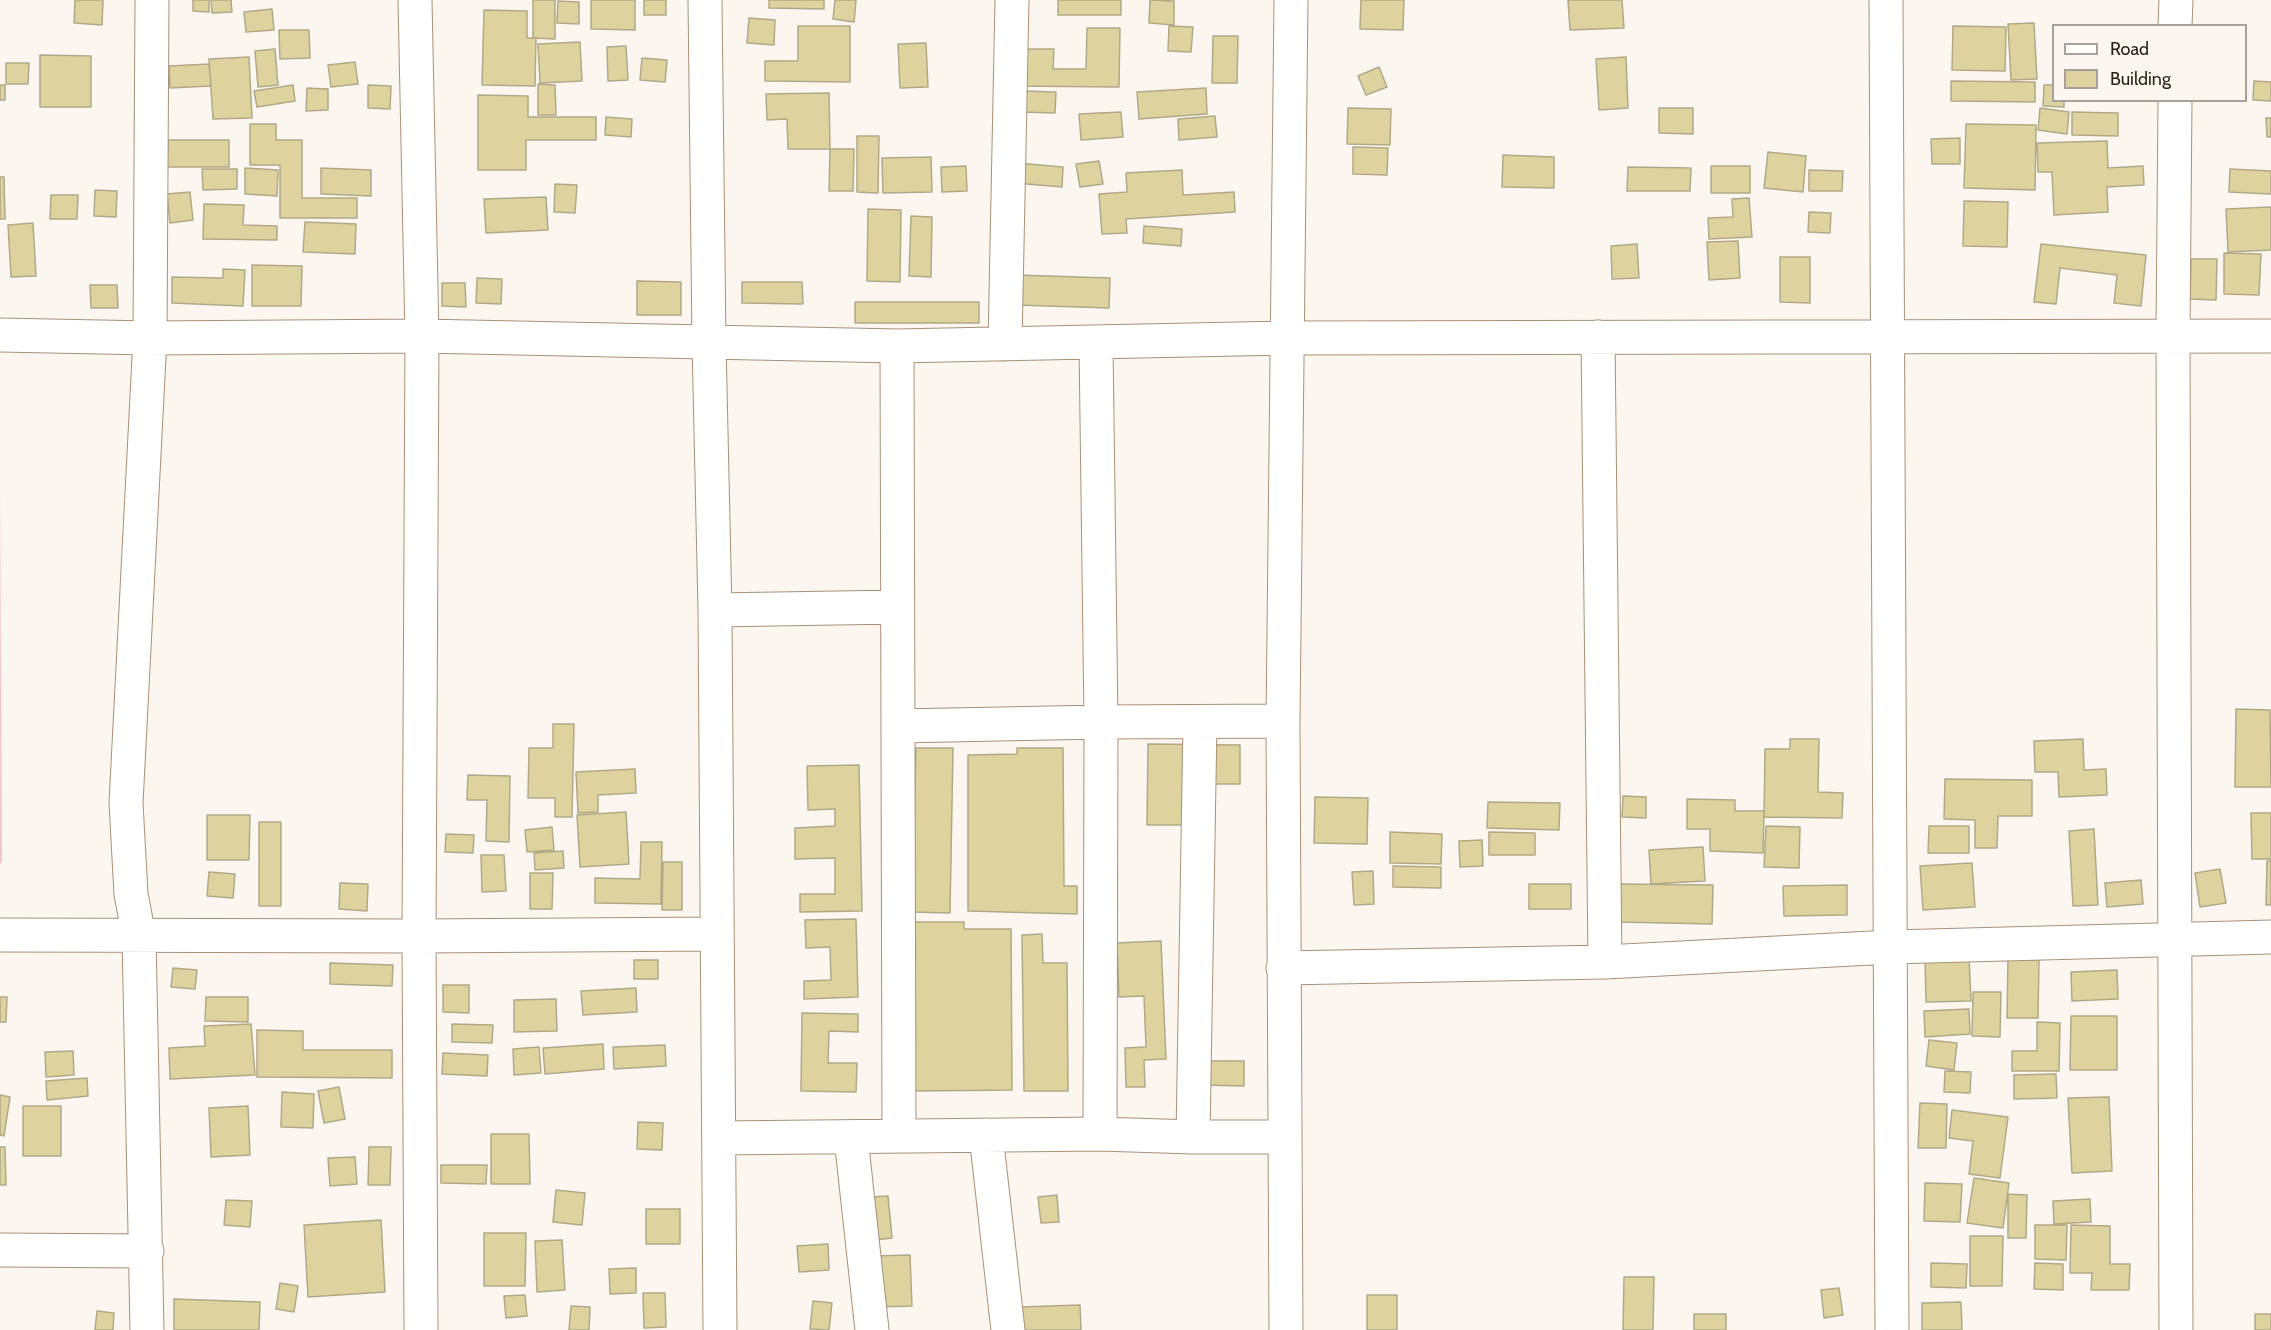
<!DOCTYPE html>
<style>
body{margin:0}
#map{position:relative;width:2271px;height:1330px;overflow:hidden;background:#fcf6f1;font-family:Cabin,sans-serif}
canvas{display:block}
.legend{position:absolute;left:2052px;top:24px;width:195px;height:78px;box-sizing:border-box;background:#fcf6f1;border:2px solid #a8a099;margin:0;padding:8px 10px;list-style:none;font-size:18px;color:#291f15}
.legend li{display:flex;align-items:center;gap:12px;height:30px}
.legend b{width:30px;border:2px solid #a8a099}
</style>
<div id="map">
<canvas width="2271" height="1330"></canvas>
<ul class="legend">
<li><b style="height:8px;background:#fff"></b>Road</li>
<li><b style="height:16px;background:#ded39f"></b>Building</li>
</ul>
</div>
<script>
const ctx = document.querySelector('canvas').getContext('2d');
ctx.lineJoin = 'round';
function fill(path, color) {
  ctx.fillStyle = color;
  ctx.fill(path, 'evenodd');
}
function stroke(path, color, width, dash) {
  ctx.strokeStyle = color;
  ctx.lineWidth = width;
  ctx.lineCap = dash ? 'butt' : 'round';
  ctx.setLineDash(dash || []);
  ctx.stroke(path);
}
fill(new Path2D(`
 M 0,484 L 2,863 L 0,863 Z`), '#f3c4d0');
const building = new Path2D(`
 M 75,0 L 103,0 L 102,25 L 74,23 Z
 M 193,0 L 209,0 L 209,12 L 193,11 Z
 M 211,0 L 231,0 L 232,12 L 212,13 Z
 M 533,0 L 555,0 L 555,39 L 533,38 Z
 M 591,0 L 635,0 L 635,30 L 591,29 Z
 M 644,0 L 666,0 L 666,15 L 644,15 Z
 M 769,0 L 824,0 L 824,9 L 769,8 Z
 M 835,0 L 856,0 L 854,22 L 833,19 Z
 M 1058,0 L 1121,0 L 1121,15 L 1058,15 Z
 M 1150,0 L 1174,1 L 1174,25 L 1149,23 Z
 M 1361,0 L 1404,0 L 1403,30 L 1360,29 Z
 M 1568,0 L 1622,0 L 1624,28 L 1570,30 Z
 M 558,1 L 579,2 L 579,24 L 557,23 Z
 M 272,9 L 274,30 L 246,32 L 244,12 Z
 M 484,10 L 527,11 L 527,38 L 536,38 L 535,86 L 482,85 Z
 M 749,18 L 775,20 L 774,45 L 747,43 Z
 M 2034,23 L 2037,79 L 2011,80 L 2008,24 Z
 M 798,26 L 850,26 L 850,82 L 765,81 L 765,61 L 798,61 Z
 M 1169,26 L 1193,27 L 1191,52 L 1168,51 Z
 M 1953,26 L 2006,27 L 2005,71 L 1952,70 Z
 M 1087,28 L 1120,28 L 1119,87 L 1015,86 L 1016,49 L 1054,49 L 1053,69 L 1086,69 Z
 M 279,30 L 309,30 L 310,58 L 280,59 Z
 M 1213,36 L 1238,36 L 1237,83 L 1212,83 Z
 M 580,42 L 582,81 L 540,83 L 538,44 Z
 M 926,43 L 928,87 L 900,88 L 898,44 Z
 M 626,46 L 628,80 L 608,81 L 607,47 Z
 M 275,49 L 278,85 L 258,87 L 255,51 Z
 M 40,55 L 91,56 L 91,107 L 40,107 Z
 M 249,57 L 252,118 L 213,119 L 209,59 Z
 M 1626,57 L 1628,108 L 1599,110 L 1596,59 Z
 M 642,58 L 667,60 L 665,82 L 640,80 Z
 M 355,62 L 358,84 L 331,87 L 328,65 Z
 M 6,63 L 29,63 L 28,84 L 6,84 Z
 M 209,64 L 211,86 L 170,88 L 169,66 Z
 M 1379,67 L 1387,87 L 1366,95 L 1358,76 Z
 M 1951,81 L 2035,82 L 2035,102 L 1951,101 Z
 M 2254,81 L 2271,82 L 2271,101 L 2253,100 Z
 M 538,84 L 555,85 L 556,115 L 538,115 Z
 M 0,85 L 5,85 L 5,100 L 0,100 Z
 M 293,85 L 295,101 L 257,107 L 254,91 Z
 M 368,85 L 391,86 L 390,109 L 368,108 Z
 M 2044,85 L 2054,85 L 2054,100 L 2064,100 L 2064,107 L 2043,106 Z
 M 307,88 L 328,89 L 328,110 L 306,111 Z
 M 1206,88 L 1207,114 L 1139,119 L 1137,92 Z
 M 1022,91 L 1056,92 L 1055,113 L 1021,112 Z
 M 829,93 L 830,149 L 788,149 L 787,119 L 767,120 L 766,94 Z
 M 478,95 L 528,96 L 528,117 L 596,117 L 596,140 L 526,140 L 526,170 L 478,170 Z
 M 1348,108 L 1391,109 L 1390,145 L 1347,144 Z
 M 1659,108 L 1693,108 L 1693,134 L 1659,133 Z
 M 2040,108 L 2069,112 L 2067,134 L 2038,130 Z
 M 1121,112 L 1123,137 L 1081,140 L 1079,114 Z
 M 2072,112 L 2118,113 L 2118,136 L 2072,135 Z
 M 1215,116 L 1217,137 L 1179,140 L 1178,119 Z
 M 606,117 L 632,119 L 631,137 L 605,135 Z
 M 2266,118 L 2271,118 L 2271,137 L 2267,137 Z
 M 250,124 L 276,124 L 276,140 L 302,140 L 302,198 L 357,198 L 357,218 L 280,218 L 280,165 L 250,165 Z
 M 1966,124 L 2036,125 L 2035,190 L 1964,188 Z
 M 857,136 L 879,136 L 878,193 L 857,192 Z
 M 1960,138 L 1960,164 L 1932,164 L 1931,139 Z
 M 168,140 L 229,140 L 229,167 L 167,167 Z
 M 2107,141 L 2108,168 L 2143,166 L 2144,185 L 2107,187 L 2108,212 L 2054,215 L 2052,172 L 2038,172 L 2037,143 Z
 M 1353,147 L 1388,148 L 1387,175 L 1353,174 Z
 M 830,149 L 854,149 L 853,191 L 829,191 Z
 M 1768,152 L 1806,156 L 1803,192 L 1764,188 Z
 M 1503,155 L 1554,157 L 1554,188 L 1502,187 Z
 M 931,157 L 932,192 L 883,193 L 882,158 Z
 M 1099,161 L 1103,184 L 1080,187 L 1076,164 Z
 M 1017,163 L 1063,167 L 1062,187 L 1015,183 Z
 M 966,166 L 967,191 L 942,192 L 941,167 Z
 M 1711,166 L 1750,166 L 1750,193 L 1711,193 Z
 M 1628,167 L 1691,168 L 1690,191 L 1627,191 Z
 M 245,168 L 278,170 L 277,196 L 245,194 Z
 M 321,168 L 371,170 L 371,196 L 321,194 Z
 M 202,169 L 237,169 L 237,189 L 203,190 Z
 M 2230,169 L 2271,171 L 2271,194 L 2229,192 Z
 M 1182,170 L 1183,195 L 1234,192 L 1235,212 L 1126,219 L 1127,233 L 1102,234 L 1099,194 L 1127,192 L 1126,173 Z
 M 1809,170 L 1843,171 L 1842,191 L 1809,191 Z
 M 0,177 L 4,177 L 5,219 L 0,219 Z
 M 555,184 L 577,185 L 575,213 L 554,212 Z
 M 95,190 L 117,191 L 116,217 L 94,216 Z
 M 190,192 L 193,220 L 170,223 L 167,194 Z
 M 51,195 L 78,195 L 77,219 L 50,219 Z
 M 546,197 L 548,230 L 486,233 L 484,199 Z
 M 1749,198 L 1752,237 L 1709,239 L 1708,218 L 1733,217 L 1732,199 Z
 M 1964,201 L 2008,202 L 2007,247 L 1963,246 Z
 M 204,204 L 244,205 L 243,225 L 277,226 L 277,240 L 203,239 Z
 M 2271,207 L 2271,250 L 2228,252 L 2226,209 Z
 M 868,209 L 901,210 L 900,282 L 867,281 Z
 M 1809,212 L 1831,213 L 1830,233 L 1808,232 Z
 M 911,216 L 932,217 L 931,277 L 909,276 Z
 M 305,222 L 356,224 L 355,254 L 303,252 Z
 M 33,223 L 36,276 L 11,277 L 8,225 Z
 M 1144,226 L 1182,229 L 1181,246 L 1143,243 Z
 M 1738,241 L 1740,278 L 1709,280 L 1707,242 Z
 M 1637,244 L 1639,278 L 1612,279 L 1611,246 Z
 M 2041,244 L 2146,255 L 2141,306 L 2114,303 L 2117,275 L 2060,268 L 2056,304 L 2034,302 Z
 M 2224,253 L 2261,254 L 2259,295 L 2224,294 Z
 M 1780,257 L 1810,257 L 1810,303 L 1780,302 Z
 M 2191,259 L 2217,259 L 2216,300 L 2190,299 Z
 M 252,265 L 302,266 L 301,306 L 252,306 Z
 M 223,269 L 245,270 L 243,306 L 172,303 L 172,277 L 223,278 Z
 M 1017,275 L 1110,278 L 1109,308 L 1016,305 Z
 M 477,278 L 502,279 L 501,304 L 476,303 Z
 M 637,281 L 681,282 L 681,315 L 637,315 Z
 M 742,282 L 802,282 L 803,304 L 742,303 Z
 M 442,283 L 465,283 L 466,307 L 442,306 Z
 M 90,285 L 117,285 L 118,308 L 91,308 Z
 M 855,302 L 979,302 L 979,323 L 855,323 Z
 M 2236,709 L 2270,710 L 2271,787 L 2235,787 Z
 M 553,724 L 574,724 L 572,817 L 555,817 L 555,798 L 528,798 L 529,748 L 553,748 Z
 M 1790,739 L 1819,739 L 1818,792 L 1843,793 L 1842,818 L 1764,817 L 1765,749 L 1790,749 Z
 M 2083,739 L 2084,770 L 2106,769 L 2107,795 L 2059,797 L 2058,772 L 2035,772 L 2034,741 Z
 M 1148,744 L 1240,745 L 1240,784 L 1212,784 L 1212,825 L 1147,825 Z
 M 916,748 L 953,748 L 950,913 L 912,912 Z
 M 1017,748 L 1063,748 L 1064,886 L 1077,886 L 1077,914 L 968,911 L 968,755 L 1017,754 Z
 M 859,765 L 862,911 L 800,912 L 800,894 L 835,894 L 835,858 L 795,859 L 795,828 L 835,826 L 835,809 L 808,810 L 807,766 Z
 M 635,769 L 636,793 L 598,795 L 598,812 L 578,813 L 576,772 Z
 M 468,775 L 510,776 L 509,842 L 486,841 L 487,800 L 467,800 Z
 M 1945,779 L 2032,780 L 2032,816 L 1998,816 L 1997,848 L 1975,848 L 1975,820 L 1944,819 Z
 M 1623,796 L 1646,797 L 1646,818 L 1622,817 Z
 M 1315,797 L 1368,798 L 1367,844 L 1314,843 Z
 M 1687,799 L 1735,800 L 1735,811 L 1764,811 L 1763,853 L 1710,851 L 1710,829 L 1687,829 Z
 M 1488,802 L 1560,803 L 1559,830 L 1487,828 Z
 M 626,812 L 629,864 L 580,867 L 577,815 Z
 M 2251,813 L 2271,813 L 2271,859 L 2252,859 Z
 M 207,815 L 250,815 L 249,860 L 207,860 Z
 M 259,822 L 281,822 L 281,906 L 259,906 Z
 M 1766,826 L 1800,827 L 1799,868 L 1764,867 Z
 M 1929,826 L 1969,826 L 1969,853 L 1928,853 Z
 M 552,827 L 554,850 L 527,852 L 525,830 Z
 M 2094,829 L 2098,905 L 2073,906 L 2069,831 Z
 M 1390,832 L 1442,834 L 1441,864 L 1390,863 Z
 M 1489,832 L 1535,833 L 1535,855 L 1489,855 Z
 M 446,834 L 474,835 L 473,853 L 445,852 Z
 M 1482,840 L 1483,866 L 1460,867 L 1459,841 Z
 M 641,842 L 662,842 L 661,904 L 595,903 L 595,878 L 640,879 Z
 M 1703,847 L 1705,881 L 1651,884 L 1649,850 Z
 M 563,851 L 564,868 L 535,870 L 534,853 Z
 M 481,855 L 504,855 L 506,891 L 482,892 Z
 M 2267,861 L 2271,861 L 2271,905 L 2266,905 Z
 M 663,862 L 682,862 L 682,910 L 662,910 Z
 M 1972,863 L 1975,907 L 1923,910 L 1920,866 Z
 M 1393,866 L 1441,867 L 1441,888 L 1393,887 Z
 M 2220,869 L 2226,903 L 2200,907 L 2195,873 Z
 M 1373,871 L 1374,904 L 1354,905 L 1352,872 Z
 M 209,872 L 235,874 L 233,898 L 207,896 Z
 M 530,873 L 553,873 L 552,909 L 530,909 Z
 M 2141,880 L 2143,904 L 2107,907 L 2105,883 Z
 M 340,883 L 368,884 L 367,911 L 339,909 Z
 M 1529,884 L 1571,884 L 1571,909 L 1529,909 Z
 M 1618,884 L 1713,885 L 1712,924 L 1618,922 Z
 M 1847,885 L 1847,915 L 1784,916 L 1783,886 Z
 M 856,919 L 858,997 L 804,999 L 804,981 L 831,980 L 830,947 L 806,948 L 805,920 Z
 M 913,922 L 964,922 L 964,929 L 1011,929 L 1012,1090 L 915,1091 Z
 M 1042,934 L 1043,963 L 1067,963 L 1068,1091 L 1024,1091 L 1022,935 Z
 M 1161,941 L 1166,1059 L 1144,1060 L 1145,1087 L 1126,1087 L 1125,1048 L 1146,1047 L 1144,996 L 1119,997 L 1117,943 Z
 M 1969,958 L 1971,1001 L 1926,1002 L 1925,959 Z
 M 2008,959 L 2039,960 L 2038,1018 L 2007,1018 Z
 M 634,960 L 658,960 L 658,979 L 634,979 Z
 M 330,963 L 393,965 L 392,986 L 330,984 Z
 M 173,968 L 197,970 L 195,989 L 171,987 Z
 M 2117,970 L 2118,999 L 2072,1001 L 2071,972 Z
 M 443,985 L 469,985 L 469,1013 L 443,1012 Z
 M 636,988 L 637,1012 L 583,1015 L 581,991 Z
 M 1973,992 L 2001,992 L 2000,1037 L 1972,1036 Z
 M 0,997 L 7,997 L 6,1022 L 0,1022 Z
 M 206,997 L 248,997 L 248,1022 L 205,1021 Z
 M 556,999 L 557,1031 L 514,1032 L 514,1000 Z
 M 1969,1009 L 1970,1034 L 1925,1037 L 1924,1011 Z
 M 802,1013 L 858,1014 L 858,1032 L 829,1031 L 828,1063 L 857,1063 L 856,1092 L 801,1091 Z
 M 2071,1016 L 2117,1016 L 2117,1070 L 2070,1070 Z
 M 2037,1022 L 2060,1023 L 2059,1071 L 2012,1071 L 2012,1051 L 2037,1051 Z
 M 251,1024 L 255,1075 L 170,1079 L 169,1048 L 205,1046 L 204,1026 Z
 M 452,1024 L 493,1025 L 492,1043 L 452,1042 Z
 M 257,1030 L 303,1031 L 303,1050 L 392,1050 L 392,1078 L 257,1077 Z
 M 1929,1040 L 1957,1043 L 1954,1070 L 1926,1066 Z
 M 603,1044 L 604,1069 L 545,1074 L 543,1048 Z
 M 665,1045 L 666,1066 L 614,1069 L 613,1047 Z
 M 539,1047 L 541,1073 L 514,1075 L 513,1049 Z
 M 73,1051 L 74,1075 L 46,1077 L 45,1052 Z
 M 443,1053 L 488,1055 L 487,1076 L 442,1074 Z
 M 1201,1061 L 1244,1061 L 1244,1086 L 1201,1085 Z
 M 1945,1071 L 1971,1072 L 1970,1093 L 1944,1092 Z
 M 2056,1074 L 2057,1098 L 2014,1099 L 2014,1075 Z
 M 87,1078 L 88,1096 L 47,1100 L 46,1081 Z
 M 339,1087 L 345,1119 L 324,1123 L 318,1091 Z
 M 282,1092 L 314,1094 L 313,1128 L 281,1127 Z
 M 0,1095 L 10,1097 L 4,1136 L 0,1135 Z
 M 2109,1097 L 2112,1171 L 2072,1173 L 2068,1098 Z
 M 1920,1103 L 1947,1104 L 1946,1148 L 1918,1148 Z
 M 23,1106 L 61,1106 L 61,1156 L 23,1156 Z
 M 248,1106 L 250,1155 L 211,1157 L 209,1108 Z
 M 1952,1110 L 2008,1117 L 2000,1178 L 1969,1174 L 1973,1141 L 1949,1138 Z
 M 638,1122 L 663,1123 L 662,1150 L 637,1149 Z
 M 491,1134 L 529,1134 L 530,1184 L 491,1184 Z
 M 0,1147 L 5,1147 L 6,1185 L 0,1185 Z
 M 369,1147 L 391,1147 L 390,1185 L 368,1185 Z
 M 355,1157 L 357,1184 L 330,1186 L 328,1158 Z
 M 441,1165 L 487,1165 L 486,1184 L 441,1183 Z
 M 1974,1178 L 2009,1183 L 2003,1228 L 1967,1223 Z
 M 1925,1183 L 1962,1184 L 1960,1222 L 1924,1221 Z
 M 556,1190 L 585,1193 L 582,1225 L 553,1222 Z
 M 2008,1194 L 2027,1195 L 2026,1238 L 2008,1238 Z
 M 1057,1195 L 1059,1222 L 1041,1223 L 1038,1197 Z
 M 888,1196 L 892,1238 L 875,1240 L 871,1197 Z
 M 2090,1199 L 2091,1222 L 2054,1224 L 2053,1201 Z
 M 226,1200 L 252,1201 L 250,1227 L 224,1225 Z
 M 646,1209 L 680,1209 L 680,1244 L 646,1244 Z
 M 381,1220 L 385,1292 L 308,1297 L 304,1225 Z
 M 2035,1225 L 2067,1225 L 2066,1260 L 2035,1259 Z
 M 2071,1225 L 2110,1226 L 2110,1264 L 2130,1264 L 2129,1290 L 2091,1290 L 2092,1273 L 2070,1273 Z
 M 484,1233 L 526,1233 L 525,1286 L 484,1286 Z
 M 1970,1236 L 2003,1236 L 2002,1286 L 1970,1286 Z
 M 562,1240 L 565,1290 L 537,1292 L 535,1241 Z
 M 828,1244 L 829,1270 L 799,1272 L 797,1246 Z
 M 910,1255 L 912,1306 L 876,1307 L 875,1256 Z
 M 1931,1263 L 1967,1264 L 1966,1288 L 1931,1287 Z
 M 2035,1263 L 2063,1264 L 2063,1290 L 2034,1289 Z
 M 636,1268 L 636,1293 L 610,1294 L 609,1269 Z
 M 1624,1277 L 1654,1277 L 1653,1330 L 1623,1330 Z
 M 280,1283 L 298,1286 L 294,1312 L 276,1309 Z
 M 1839,1288 L 1843,1315 L 1824,1318 L 1821,1290 Z
 M 643,1293 L 665,1293 L 666,1327 L 644,1328 Z
 M 525,1295 L 527,1316 L 506,1318 L 504,1296 Z
 M 1367,1295 L 1397,1295 L 1397,1330 L 1367,1330 Z
 M 174,1299 L 260,1302 L 259,1330 L 174,1330 Z
 M 813,1301 L 832,1303 L 829,1330 L 810,1329 Z
 M 1961,1302 L 1962,1330 L 1922,1330 L 1922,1303 Z
 M 1080,1305 L 1081,1330 L 1021,1330 L 1020,1307 Z
 M 571,1306 L 590,1307 L 589,1330 L 569,1330 Z
 M 97,1311 L 114,1313 L 113,1330 L 95,1330 Z
 M 1694,1314 L 1726,1314 L 1726,1330 L 1694,1330 Z
 M 2255,1314 L 2271,1314 L 2271,1330 L 2255,1330 Z`);
fill(building, '#ded39f');
stroke(building, '#b0a987', 1.5);
const minor = new Path2D(`
 M 415,0 L 422,336 L 419,936 L 421,1330
 M 705,0 L 709,342 L 715,610 L 720,1330
 M 1886,0 L 1892,1330
 M 2175,26 L 2176,0
 M 2175,100 L 2173,336 L 2176,1330
 M 0,335 L 150,338 L 422,336 L 897,346 L 1287,338 L 2271,336
 M 1598,337 L 1605,962
 M 1096,343 L 1101,722 L 1100,1134
 M 1005,344 L 1012,0
 M 897,346 L 899,1135
 M 715,610 L 897,607
 M 898,726 L 1101,722 L 1283,721
 M 0,935 L 419,936 L 716,934
 M 1283,968 L 1605,962 L 1891,947 L 2271,937
 M 986,1135 L 1008,1330
 M 1193,1137 L 1200,722
 M 719,1138 L 1100,1134 L 1193,1137 L 1284,1137
 M 851,1138 L 872,1330
 M 0,1250 L 147,1251
 M 147,1330 L 139,936 L 131,894 L 126,803 L 150,338 L 152,0
 M 1286,1330 L 1283,721 L 1291,0`);
stroke(minor, '#aa9077', 35);
stroke(minor, '#fff', 33);
</script>
